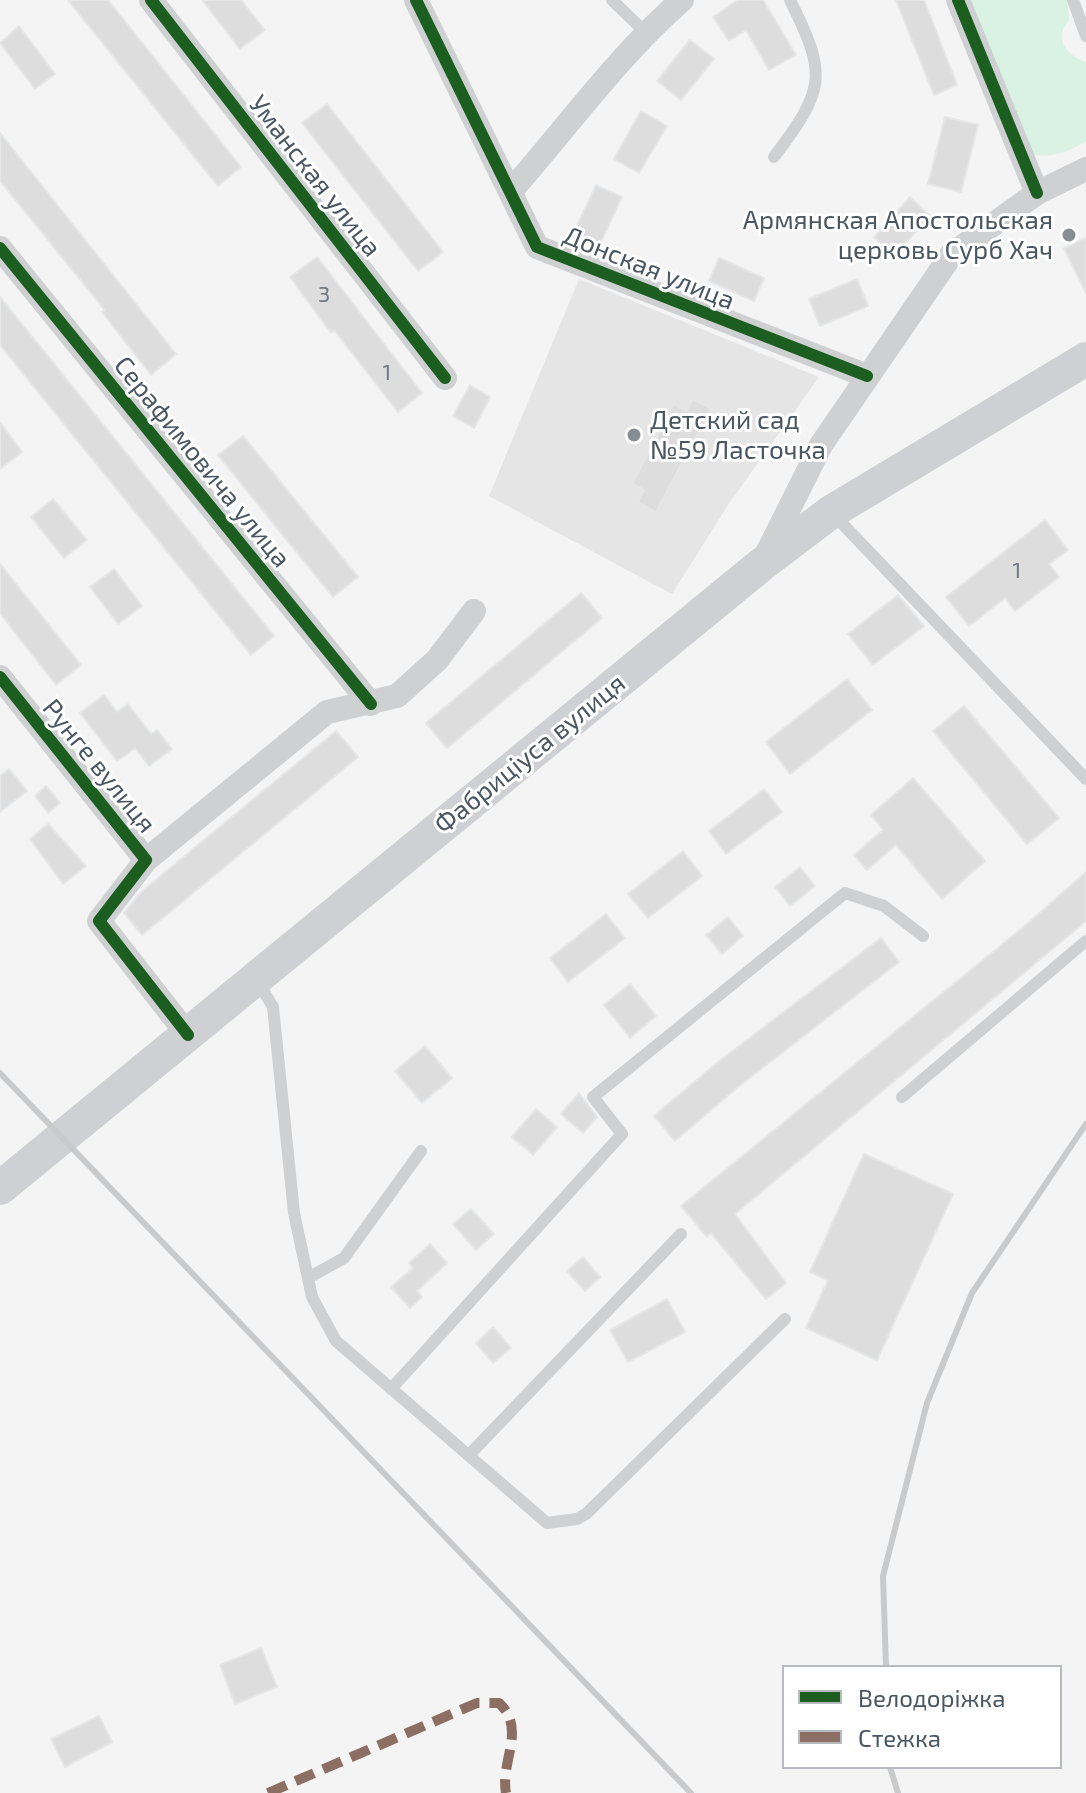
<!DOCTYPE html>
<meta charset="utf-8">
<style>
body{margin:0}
#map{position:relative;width:1086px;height:1793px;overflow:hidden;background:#f4f4f4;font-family:"Exo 2",sans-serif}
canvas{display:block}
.legend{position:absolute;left:782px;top:1665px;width:280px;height:104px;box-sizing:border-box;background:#fff;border:2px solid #b7bbc0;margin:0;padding:10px 14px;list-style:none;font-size:24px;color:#4a5661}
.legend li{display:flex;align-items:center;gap:16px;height:40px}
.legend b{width:40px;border:2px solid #b7bbc0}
</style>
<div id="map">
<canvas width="1086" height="1793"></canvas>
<ul class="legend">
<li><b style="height:10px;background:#1b5e20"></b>Велодоріжка</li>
<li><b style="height:10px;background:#8d6e63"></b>Стежка</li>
</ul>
</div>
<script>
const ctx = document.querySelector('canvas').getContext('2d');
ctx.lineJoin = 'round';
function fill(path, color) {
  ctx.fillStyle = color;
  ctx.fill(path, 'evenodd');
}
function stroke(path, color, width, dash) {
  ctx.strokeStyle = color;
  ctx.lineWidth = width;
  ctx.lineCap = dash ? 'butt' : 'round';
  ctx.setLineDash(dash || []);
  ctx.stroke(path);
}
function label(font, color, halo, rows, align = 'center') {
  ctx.font = font + ' "Exo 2",sans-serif';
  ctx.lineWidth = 6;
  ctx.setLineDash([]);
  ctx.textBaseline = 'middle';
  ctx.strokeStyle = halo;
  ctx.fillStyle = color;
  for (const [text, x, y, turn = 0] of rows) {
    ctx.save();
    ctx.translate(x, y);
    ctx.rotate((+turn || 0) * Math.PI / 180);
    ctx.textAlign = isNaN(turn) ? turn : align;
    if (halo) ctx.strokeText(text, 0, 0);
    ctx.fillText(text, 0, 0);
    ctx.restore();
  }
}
fill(new Path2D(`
 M 579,279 L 819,377 L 728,505 L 672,594 L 489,496 Z`), '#e6e5e6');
fill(new Path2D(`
 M 965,0 L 1067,0 L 1069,20 C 1053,39 1067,56 1086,62 L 1086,141 C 1071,151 1051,159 1033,154 Z`), '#d9f2e3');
const building = new Path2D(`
 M 68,0 L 108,0 L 241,167 L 218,186 Z
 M 202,0 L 241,0 L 265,30 L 240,49 Z
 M 738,0 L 763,0 L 796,55 L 769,70 L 746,30 L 729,41 L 713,17 Z
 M 896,0 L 924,0 L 957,85 L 934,95 Z
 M 19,26 L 55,74 L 35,89 L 0,43 Z
 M 690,40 L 714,59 L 681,100 L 657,81 Z
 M 327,104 L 443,252 L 418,271 L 302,123 Z
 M 641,111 L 667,126 L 639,173 L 614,159 Z
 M 945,117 L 978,125 L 961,192 L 928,184 Z
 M 0,133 L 176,354 L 151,375 L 102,312 L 105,310 L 0,181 Z
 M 596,185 L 622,197 L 599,246 L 573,234 Z
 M 910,197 L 930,216 L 894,256 L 874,237 Z
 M 1086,238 L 1086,293 L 1064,248 Z
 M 317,257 L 422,393 L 398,412 L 334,330 L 331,333 L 290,277 Z
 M 719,258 L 764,278 L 754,301 L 709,281 Z
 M 857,279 L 868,306 L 820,326 L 809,299 Z
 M 0,297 L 274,636 L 251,655 L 0,345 Z
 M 470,385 L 490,397 L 474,428 L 453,416 Z
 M 693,399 L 711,409 L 656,512 L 638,502 L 644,490 L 632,484 L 674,404 L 686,411 Z
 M 0,422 L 22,452 L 0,469 Z
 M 243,436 L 358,577 L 333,597 L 218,455 Z
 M 53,499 L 87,540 L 64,558 L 31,517 Z
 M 1045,520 L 1068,550 L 1049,564 L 1059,577 L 1015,611 L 1005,598 L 969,626 L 946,597 Z
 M 0,564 L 81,665 L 56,685 L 0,613 Z
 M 114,569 L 142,606 L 118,624 L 90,587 Z
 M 581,593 L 602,618 L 447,748 L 426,723 Z
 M 898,595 L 924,626 L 873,665 L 848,634 Z
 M 847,679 L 872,710 L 790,774 L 766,742 Z
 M 104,695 L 117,712 L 128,704 L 151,734 L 157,730 L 172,749 L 149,766 L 135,748 L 117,761 L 80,713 Z
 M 964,706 L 1059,818 L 1027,844 L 933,731 Z
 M 336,731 L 358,757 L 142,935 L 124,913 L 141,892 Z
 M 9,769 L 27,791 L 0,812 L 0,776 Z
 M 913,778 L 985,861 L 942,899 L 896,845 L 867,870 L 854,855 L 883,830 L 871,815 Z
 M 46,786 L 60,803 L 48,813 L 35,796 Z
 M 764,789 L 782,812 L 726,854 L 709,831 Z
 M 48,824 L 86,866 L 63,884 L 30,839 Z
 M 683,851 L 702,876 L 648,918 L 628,894 Z
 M 800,867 L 815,886 L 790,906 L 775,887 Z
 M 1086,872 L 1086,921 L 735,1214 L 786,1283 L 766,1299 L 711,1233 L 707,1237 L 681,1206 L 1026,925 Z
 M 606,914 L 625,938 L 568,982 L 550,958 Z
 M 728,917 L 743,936 L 722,954 L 706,935 Z
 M 881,938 L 899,962 L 738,1087 L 675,1141 L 654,1116 L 718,1062 Z
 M 630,984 L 656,1016 L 630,1038 L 604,1005 Z
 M 425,1046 L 452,1078 L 422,1103 L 395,1071 Z
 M 579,1093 L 597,1117 L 583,1133 L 561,1114 Z
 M 536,1109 L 557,1127 L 533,1155 L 512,1137 Z
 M 864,1154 L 953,1194 L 877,1360 L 806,1328 L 828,1280 L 810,1272 Z
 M 471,1209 L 494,1234 L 476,1250 L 453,1224 Z
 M 430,1244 L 447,1263 L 417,1291 L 422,1297 L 410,1308 L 391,1287 L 413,1268 L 409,1263 Z
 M 583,1257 L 600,1277 L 585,1291 L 567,1271 Z
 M 667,1299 L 685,1332 L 628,1362 L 610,1330 Z
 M 493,1327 L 511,1348 L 493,1363 L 476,1343 Z
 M 261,1648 L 277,1687 L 235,1704 L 220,1665 Z
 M 99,1716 L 112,1742 L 65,1767 L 51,1739 Z`);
fill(building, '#ddddde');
stroke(building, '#e5e6e7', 2);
stroke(new Path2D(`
 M 612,0 L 645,32
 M 1073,0 L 1086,36
 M 774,157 C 825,89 828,76 790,0
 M 834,515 L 1086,779
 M 257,980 L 273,1007 L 294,1213 L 312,1297 L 336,1341 L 547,1523 L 577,1519 L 586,1514 L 785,1319
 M 902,1097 L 1086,941
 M 308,1278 L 344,1258 L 421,1151
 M 391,1389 L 622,1134 L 593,1097 L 845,893 L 884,906 L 923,936
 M 469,1455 L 681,1234`), '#ced0d2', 12);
stroke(new Path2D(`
 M 151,0 L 445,378
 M 416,0 L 537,247 L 867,376
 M 958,0 L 1037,193
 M 511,191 C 568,126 617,57 682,0
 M 0,248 L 371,704
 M 764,559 L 821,445 L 952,254 L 1037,193 L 1086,169
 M 0,677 L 146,860 L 99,921 L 188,1035
 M 146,860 L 327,712 L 397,696 L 437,660 L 474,611`), '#ced0d2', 24);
stroke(new Path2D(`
 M 0,1188 L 761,565 L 831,512 L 1086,359`), '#ced0d4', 34);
stroke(new Path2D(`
 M 0,1073 L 691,1793
 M 886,1667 L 883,1576 L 927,1403 L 972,1293 L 1086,1124
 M 890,1767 L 898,1793`), '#c9cacc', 6);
stroke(new Path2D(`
 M 268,1793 L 477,1703 L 499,1703 C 527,1729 500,1761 506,1793`), '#8d6e63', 10, [20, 10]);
stroke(new Path2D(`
 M 151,0 L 445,378
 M 416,0 L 537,247 L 867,376
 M 958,0 L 1037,193
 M 0,248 L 371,704
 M 0,677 L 146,860 L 99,921 L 188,1035`), '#1b5e20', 12);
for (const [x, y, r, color] of [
 [1069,235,8,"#868d94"],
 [634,435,8,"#868d94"]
]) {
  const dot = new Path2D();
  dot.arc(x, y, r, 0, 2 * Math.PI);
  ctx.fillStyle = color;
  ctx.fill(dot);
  stroke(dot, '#fff', 3);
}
label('22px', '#707881', null, [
 ["3",324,295],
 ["1",387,373],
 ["1",1017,571]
]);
label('26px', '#4a5661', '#fff', [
 ["Уманская улица",315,176,52],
 ["Донская улица",649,268,22],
 ["Серафимовича улица",202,462,51],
 ["Фабриціуса вулиця",530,754,-39],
 ["Рунге вулиця",99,766,51]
]);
label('26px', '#4a5661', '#fff', [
 ["Армянская Апостольская",1053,220],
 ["церковь Сурб Хач",1053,250],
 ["Детский сад",650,420,"left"],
 ["№59 Ласточка",650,450,"left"]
], 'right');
</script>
